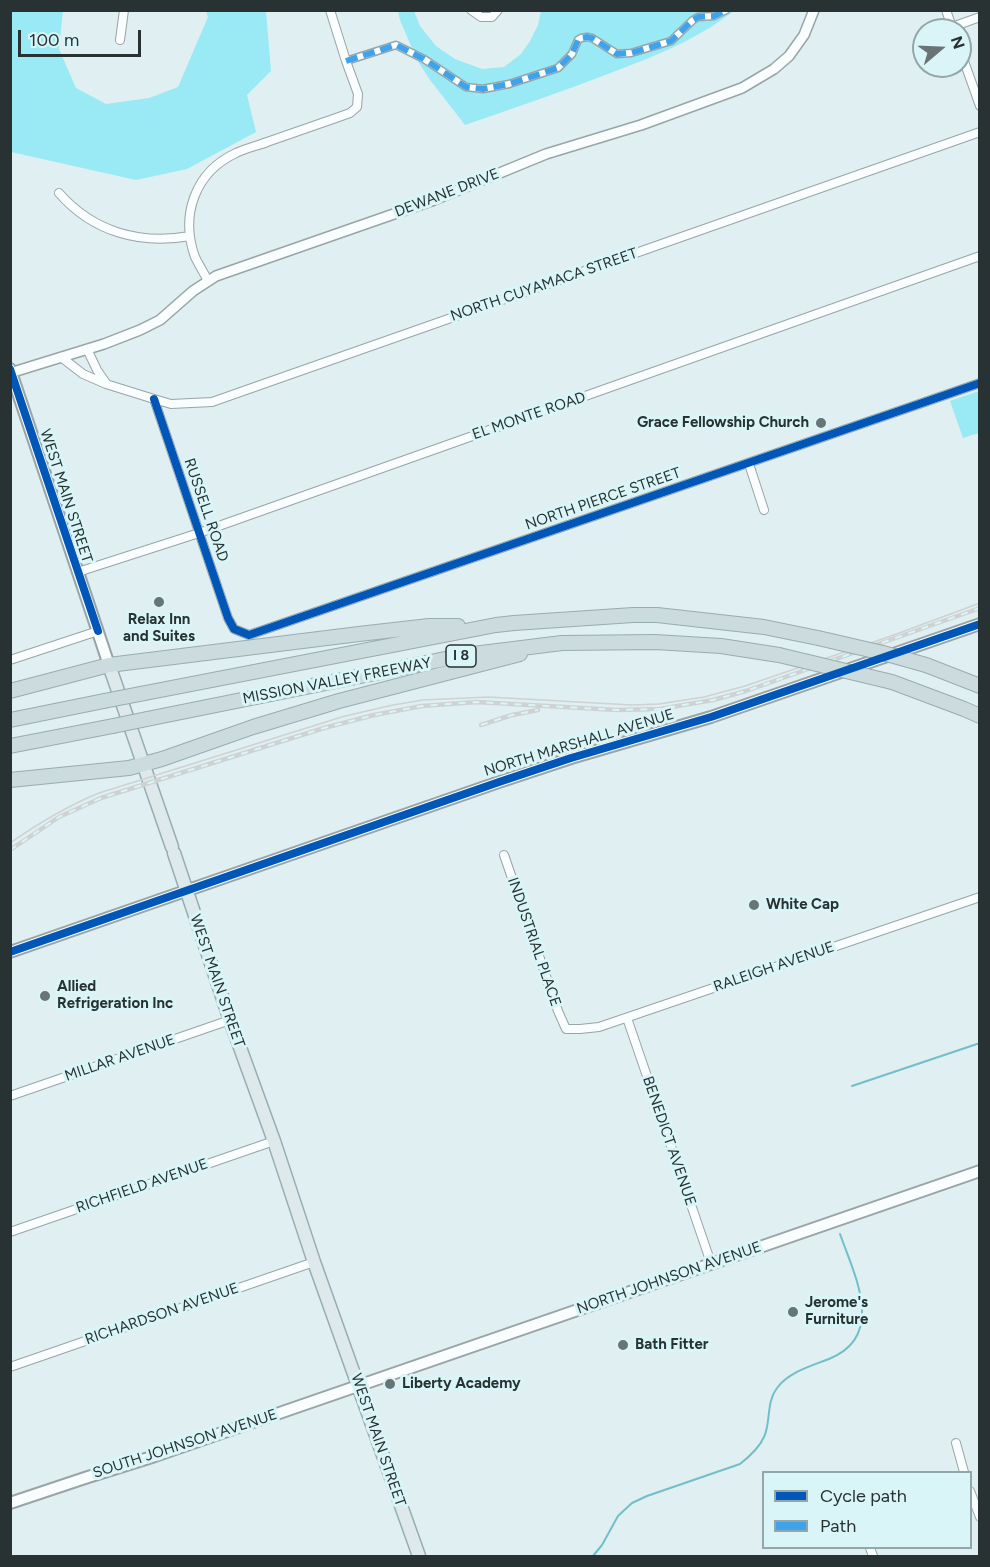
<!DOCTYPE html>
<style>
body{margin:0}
#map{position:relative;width:990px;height:1567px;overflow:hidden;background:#e0eff1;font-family:Figtree,sans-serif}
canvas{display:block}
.frame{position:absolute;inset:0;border:12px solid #283233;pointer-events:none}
.legend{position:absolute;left:762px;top:1471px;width:210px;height:78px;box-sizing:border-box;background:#d9f5f8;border:2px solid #92a7a9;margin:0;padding:8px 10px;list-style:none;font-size:18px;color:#283233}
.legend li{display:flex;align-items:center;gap:12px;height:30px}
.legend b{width:30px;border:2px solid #92a7a9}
.north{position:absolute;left:912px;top:18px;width:60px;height:60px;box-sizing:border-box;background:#d9f5f8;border:2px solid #92a7a9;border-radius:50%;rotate:71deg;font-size:16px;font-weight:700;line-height:24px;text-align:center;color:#283233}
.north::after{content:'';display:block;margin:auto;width:21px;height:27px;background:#687476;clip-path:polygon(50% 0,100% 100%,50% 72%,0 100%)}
.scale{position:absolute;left:18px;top:30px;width:123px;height:27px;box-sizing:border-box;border:3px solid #283233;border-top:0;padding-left:8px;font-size:18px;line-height:21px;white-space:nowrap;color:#283233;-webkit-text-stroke:4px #d9f5f8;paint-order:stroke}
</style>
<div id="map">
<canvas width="990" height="1567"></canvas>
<div class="frame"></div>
<ul class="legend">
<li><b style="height:8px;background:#0057b8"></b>Cycle path</li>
<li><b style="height:8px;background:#3ea3eb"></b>Path</li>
</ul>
<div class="north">N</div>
<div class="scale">100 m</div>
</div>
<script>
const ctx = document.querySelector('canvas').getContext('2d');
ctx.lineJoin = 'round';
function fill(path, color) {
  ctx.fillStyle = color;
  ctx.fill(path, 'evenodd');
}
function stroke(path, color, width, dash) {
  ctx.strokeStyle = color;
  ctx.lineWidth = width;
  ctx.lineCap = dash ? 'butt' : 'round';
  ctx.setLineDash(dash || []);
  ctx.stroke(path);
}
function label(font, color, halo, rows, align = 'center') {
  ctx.font = font + ' Figtree,sans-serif';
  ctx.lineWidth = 6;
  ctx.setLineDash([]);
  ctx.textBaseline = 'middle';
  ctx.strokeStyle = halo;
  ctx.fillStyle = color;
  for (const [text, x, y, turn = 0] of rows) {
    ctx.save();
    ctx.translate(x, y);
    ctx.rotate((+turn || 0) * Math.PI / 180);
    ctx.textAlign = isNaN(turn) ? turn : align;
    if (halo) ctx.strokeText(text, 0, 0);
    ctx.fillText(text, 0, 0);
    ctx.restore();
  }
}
fill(new Path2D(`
 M 11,10 L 63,11 L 59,49 L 76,88 L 106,104 L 149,98 L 178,87 L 208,17 L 206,11 L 266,11 L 271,71 L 247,95 L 256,132 L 187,169 L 136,180 L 11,152 Z
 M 398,11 L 414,11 L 420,26 L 436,46 L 455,59 L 482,69 L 504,67 L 521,54 L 530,41 L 538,25 L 541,11 L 734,11 C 696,40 653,57 608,74 C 561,92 513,108 465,125 L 430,80 L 417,60 L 400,20 Z
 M 979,391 L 979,433 L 963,438 L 950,401 Z`), '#99eaf4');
stroke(new Path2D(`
 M 852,1086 L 980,1043
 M 593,1556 L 602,1545 L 618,1516 L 632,1503 L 647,1496 L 740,1464 C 749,1457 759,1448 764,1437 C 771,1422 766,1402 777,1388 C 789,1372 811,1366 829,1359 C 887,1336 854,1274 840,1234`), '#72bfc9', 2);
const pedestrian = new Path2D(`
 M 346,61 L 396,45 L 424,59 L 466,87 L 483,89 L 509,84 L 558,68 L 572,54 L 578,40 L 581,38 L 587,37 L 592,38 L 617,54 L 631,53 L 671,41 L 693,20 L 698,17 L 714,16 L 726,10`);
const minor = new Path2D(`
 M 471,10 L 481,17 L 492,17 L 498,10
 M 946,10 L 953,30
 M 952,27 L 980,17
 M 120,40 L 124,10
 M 960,50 L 980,106
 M 59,193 C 93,232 140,245 190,236
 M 208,281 C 204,273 199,265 195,257 C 180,215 195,172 236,153 C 246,148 257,146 267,142 C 290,134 313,126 336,118 L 350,113 L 357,107 L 358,94 L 346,61 L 330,10
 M 87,349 L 97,370 L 106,383
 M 61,357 L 83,374 L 106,384 L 154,399 L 171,404 L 212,402 L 980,132
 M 154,399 L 228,618 L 234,629 L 249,635 L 980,383
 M 749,464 L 764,510
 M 78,572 L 199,533 L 980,256
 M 10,660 L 98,631
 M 504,855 L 558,1011 L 566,1029 L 580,1029 L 599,1027 L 980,897
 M 627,1018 L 711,1263
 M 10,1096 L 230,1020
 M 10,1232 L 274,1141
 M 10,1367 L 314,1262
 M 956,1443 L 964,1472
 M 970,1491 L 980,1517
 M 870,1548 L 873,1556`);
const tertiary = new Path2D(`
 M 10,373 L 104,344 L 140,330 L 160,320 L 193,291 L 216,276 L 434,200 L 546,154 L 641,125 L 742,88 L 774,69 L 789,56 L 804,35 L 814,10`);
const secondary = new Path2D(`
 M 10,369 L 109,665
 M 10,952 L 499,782 L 571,758 L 711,717 L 980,624
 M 10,1503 L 88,1477 L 155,1456 L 980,1171`);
const primary = new Path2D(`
 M 109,665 L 172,847
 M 174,853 L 230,1020 L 274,1141 L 314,1262 L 419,1556`);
const motorway = new Path2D(`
 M 926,665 L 980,686
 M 892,682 L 964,709 L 980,716
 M 10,691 L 109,665 L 359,634 L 429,626 L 458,626
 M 140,694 L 496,625 L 514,623 L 633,615 L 657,615 L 764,627 L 818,638
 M 147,719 L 465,655 L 562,643 L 655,642 L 721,646 L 779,655
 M 10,720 L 104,701
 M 10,746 L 113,726
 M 10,780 L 129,768 L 162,759 L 253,727 L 339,701 L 520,654`);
stroke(pedestrian, '#99a4a6', 9);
stroke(minor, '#99a4a6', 10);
stroke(tertiary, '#99a4a6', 12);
stroke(secondary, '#99a4a6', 14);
stroke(primary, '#97adaf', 15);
stroke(motorway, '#97adaf', 16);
stroke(pedestrian, '#fafdfd', 6);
stroke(minor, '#fafdfd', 8);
stroke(tertiary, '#fafdfd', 9);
stroke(secondary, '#fafdfd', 10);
stroke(primary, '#dde9ea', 12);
stroke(motorway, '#ccdbdd', 14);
stroke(new Path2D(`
 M 10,843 C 39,823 67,806 99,793 L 345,716 L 393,705 L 423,700 L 488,697 L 632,705 L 659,704 L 704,697 L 745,686 L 891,636 L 980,603`), '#ced2d2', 1.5);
const rail = new Path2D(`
 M 481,725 L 512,715 L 538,710
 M 10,850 L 59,817 L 101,798 L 324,728 L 374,715 L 422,706 L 477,702 L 617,710 L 660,709 L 713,700 L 746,691 L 980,608`);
stroke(rail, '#ced2d2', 4.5);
stroke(rail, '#d9f5f8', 2, [7]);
const motorwayBridge = new Path2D(`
 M 818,638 L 883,653 L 926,665
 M 779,655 L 892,682
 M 104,701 L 140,694
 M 113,726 L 147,719`);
stroke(motorwayBridge, '#97adaf', 16, []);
stroke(motorwayBridge, '#ccdbdd', 14);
stroke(new Path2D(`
 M 346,61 L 396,45 L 424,59 L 466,87 L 483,89 L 509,84 L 558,68 L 572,54 L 578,40 L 581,38 L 587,37 L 592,38 L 617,54 L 631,53 L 671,41 L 693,20 L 698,17 L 714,16 L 726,10`), '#3ea3eb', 6, [12, 6]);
stroke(new Path2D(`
 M 10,369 L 98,631
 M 154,399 L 228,618 L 234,629 L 249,635 L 980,383
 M 10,952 L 499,782 L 571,758 L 711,717 L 980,624`), '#0057b8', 8);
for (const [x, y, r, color] of [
 [821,423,6,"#687476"],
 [159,602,6,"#687476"],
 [754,905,6,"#687476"],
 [45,996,6,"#687476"],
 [793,1312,6,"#687476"],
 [623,1345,6,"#687476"],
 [390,1384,6,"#687476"]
]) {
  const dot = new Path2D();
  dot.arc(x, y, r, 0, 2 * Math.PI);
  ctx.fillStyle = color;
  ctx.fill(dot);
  stroke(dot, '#d9f5f8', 2);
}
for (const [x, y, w] of [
 [461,656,30]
]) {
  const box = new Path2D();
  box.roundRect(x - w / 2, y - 11, w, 22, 4.5);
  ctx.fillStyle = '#d9f5f8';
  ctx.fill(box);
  stroke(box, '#283233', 1.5);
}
label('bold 14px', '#283233', null, [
 ["I 8",461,656]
]);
label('15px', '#283233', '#d9f5f8', [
 ["DEWANE DRIVE",447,193,-21],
 ["NORTH CUYAMACA STREET",544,285,-19],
 ["EL MONTE ROAD",529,416,-19],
 ["WEST MAIN STREET",66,496,72],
 ["NORTH PIERCE STREET",603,499,-19],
 ["RUSSELL ROAD",206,510,71],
 ["MISSION VALLEY FREEWAY",337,681,-11],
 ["NORTH MARSHALL AVENUE",579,743,-17],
 ["INDUSTRIAL PLACE",534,942,71],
 ["RALEIGH AVENUE",774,967,-19],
 ["WEST MAIN STREET",217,981,71],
 ["MILLAR AVENUE",120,1058,-19],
 ["BENEDICT AVENUE",669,1141,71],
 ["RICHFIELD AVENUE",142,1186,-19],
 ["NORTH JOHNSON AVENUE",669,1278,-19],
 ["RICHARDSON AVENUE",162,1314,-19],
 ["WEST MAIN STREET",378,1440,71],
 ["SOUTH JOHNSON AVENUE",185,1444,-18]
]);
label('bold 15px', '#283233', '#d9f5f8', [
 ["Grace Fellowship Church",809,423,"right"],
 ["Relax Inn",159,620,"center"],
 ["and Suites",159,637,"center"],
 ["White Cap",766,905],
 ["Allied",57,987],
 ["Refrigeration Inc",57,1004],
 ["Jerome's",805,1303],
 ["Furniture",805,1320],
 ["Bath Fitter",635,1345],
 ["Liberty Academy",402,1384]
], 'left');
</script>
